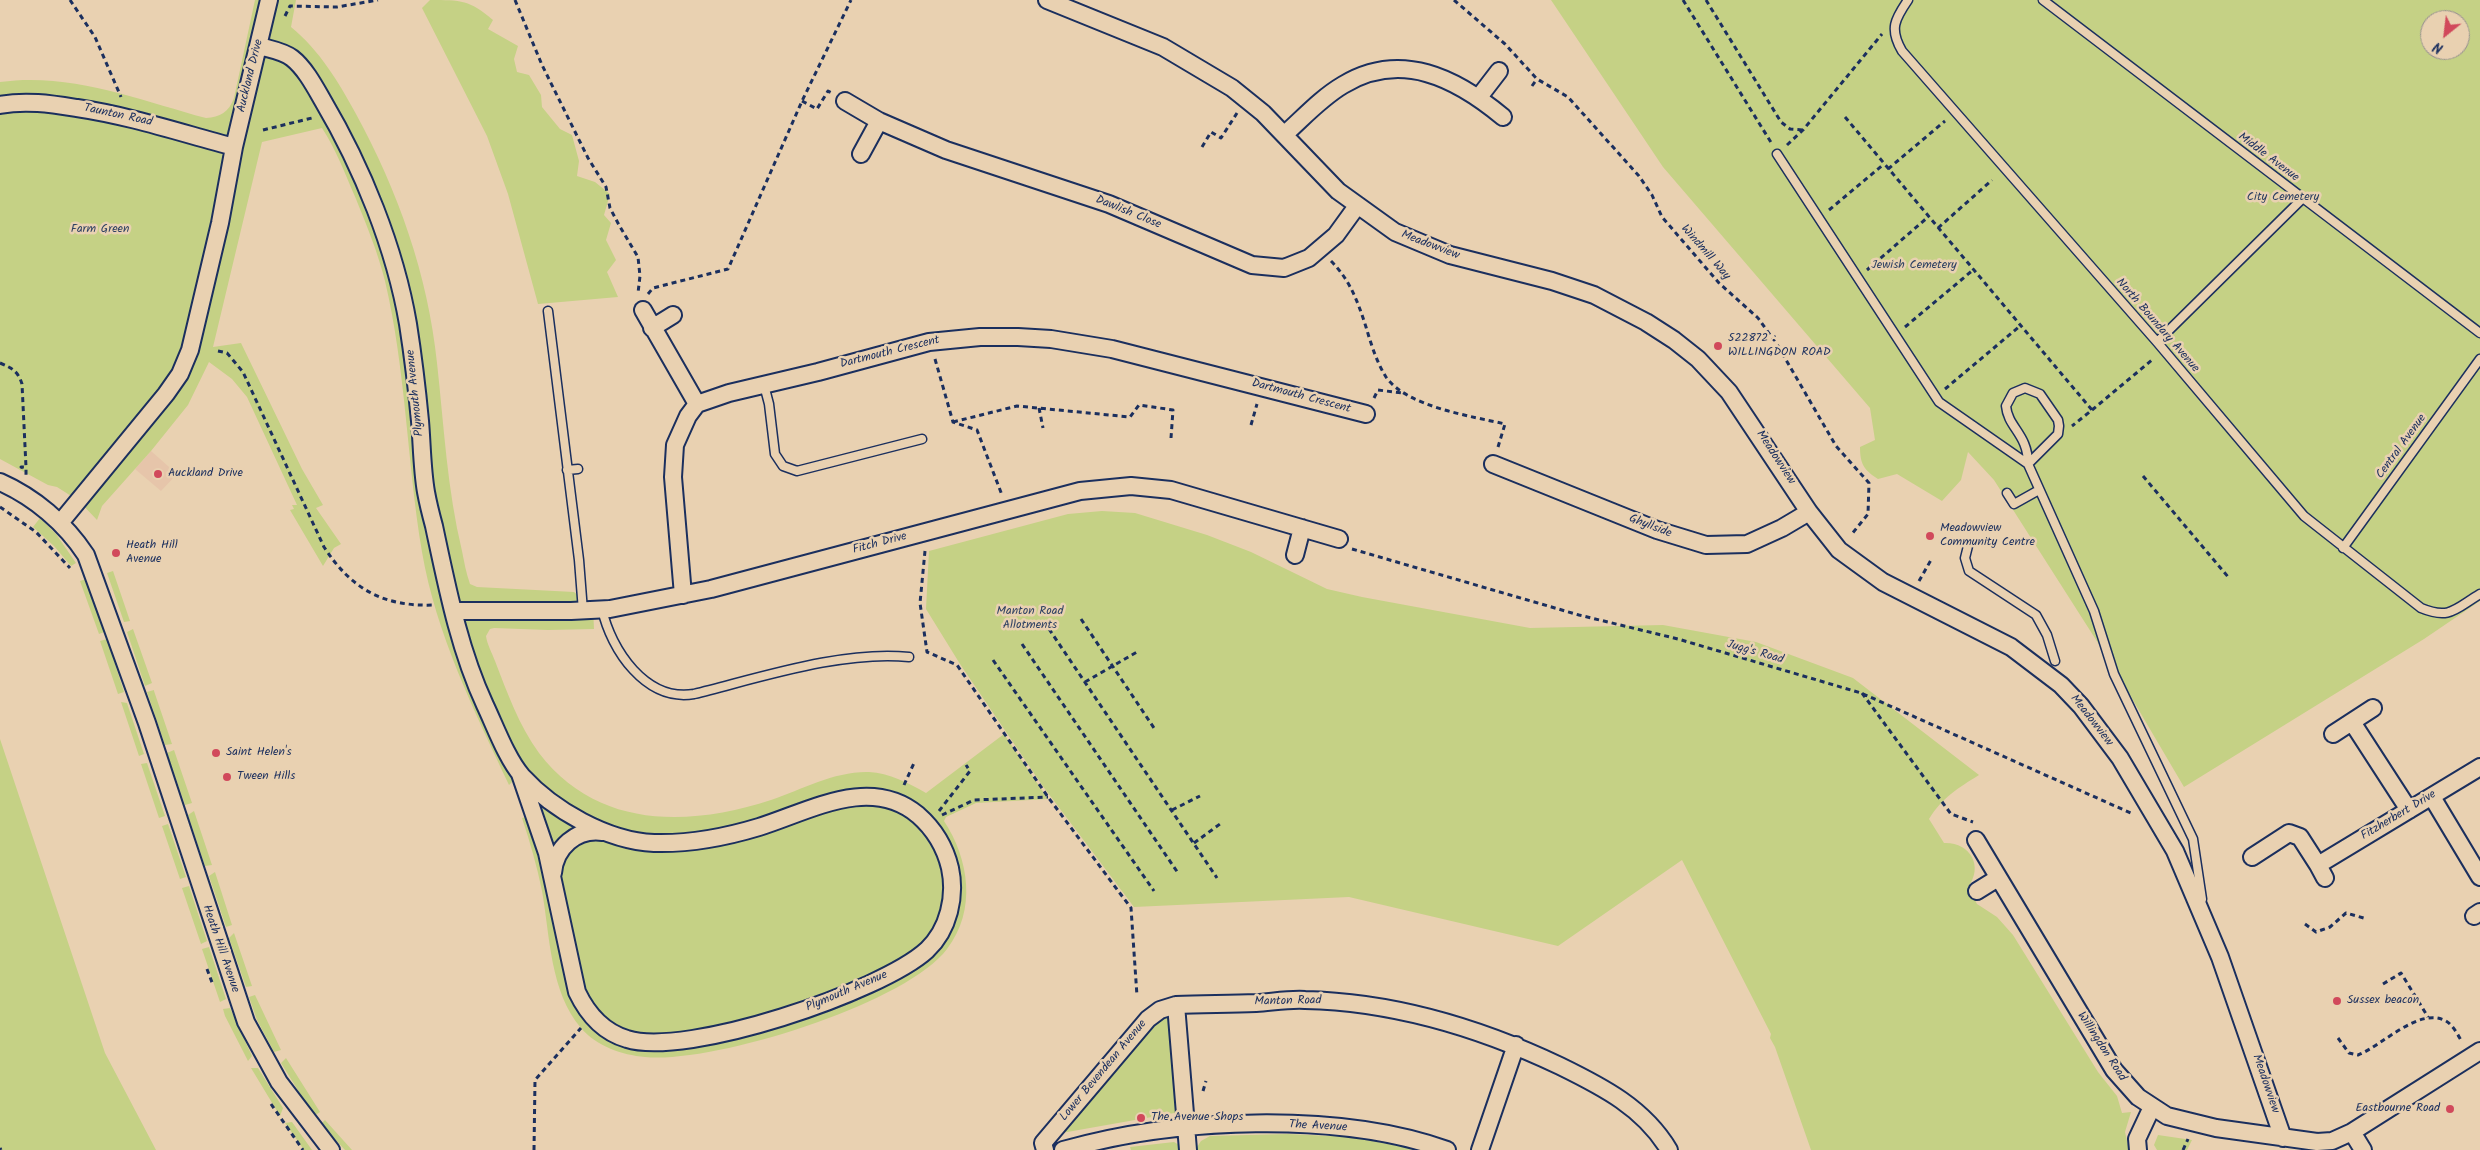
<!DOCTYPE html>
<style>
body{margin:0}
#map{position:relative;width:2480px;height:1150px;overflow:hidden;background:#e9d1b1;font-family:Kalam,sans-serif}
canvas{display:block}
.north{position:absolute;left:2420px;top:10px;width:50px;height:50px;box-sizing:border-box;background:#e9d1b1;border:1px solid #979090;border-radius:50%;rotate:209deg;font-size:14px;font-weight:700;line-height:20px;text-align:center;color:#1b2f5e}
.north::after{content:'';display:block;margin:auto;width:18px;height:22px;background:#d1495b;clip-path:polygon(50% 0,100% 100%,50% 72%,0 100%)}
</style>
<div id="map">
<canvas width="2480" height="1150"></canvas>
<div class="north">N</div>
</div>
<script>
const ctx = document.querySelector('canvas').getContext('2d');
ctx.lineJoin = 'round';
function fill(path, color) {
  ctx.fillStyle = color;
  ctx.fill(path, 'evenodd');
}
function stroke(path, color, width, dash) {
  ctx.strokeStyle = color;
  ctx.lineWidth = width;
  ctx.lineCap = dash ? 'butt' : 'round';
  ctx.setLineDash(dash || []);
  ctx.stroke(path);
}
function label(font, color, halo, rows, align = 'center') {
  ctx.font = font + ' Kalam,sans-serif';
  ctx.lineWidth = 5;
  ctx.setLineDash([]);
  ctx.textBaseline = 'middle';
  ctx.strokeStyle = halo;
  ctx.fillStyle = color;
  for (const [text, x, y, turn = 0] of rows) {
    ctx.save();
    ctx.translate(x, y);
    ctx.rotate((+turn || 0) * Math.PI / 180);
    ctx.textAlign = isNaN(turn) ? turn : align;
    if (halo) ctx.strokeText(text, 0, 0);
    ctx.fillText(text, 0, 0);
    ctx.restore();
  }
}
fill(new Path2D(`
 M 151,451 L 177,474 L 161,491 L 135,469 Z`), '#e6c5aa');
fill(new Path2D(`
 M 255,0 L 296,0 L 291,27 C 320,51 338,81 356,114 C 398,191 428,275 437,363 C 444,426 447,489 462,551 C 464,561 466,573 470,584 L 477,587 L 574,592 L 593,607 L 594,629 L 548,630 L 494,628 L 490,629 L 486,636 C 487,644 492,653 495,661 C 507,692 519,726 539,753 C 597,829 688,827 771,800 C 803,789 835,771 869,772 C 889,773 909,783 926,793 L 1004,734 L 1048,799 L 976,803 L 946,817 L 944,821 C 969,859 977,910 947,949 C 906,1004 713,1064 645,1057 C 622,1055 596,1046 581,1028 C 550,992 550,936 542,891 C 537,866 530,842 522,818 L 530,816 L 520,774 L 509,785 C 474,710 436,634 422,552 C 407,462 406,370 385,281 C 378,253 367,226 356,199 C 346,176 336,149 322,128 L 262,142 L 213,347 L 241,343 L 302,469 L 323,505 L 316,508 L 341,544 L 334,548 L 323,566 L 290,510 L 294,509 L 292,505 L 297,505 L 247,397 L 232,379 L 209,362 L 188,405 L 151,451 L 102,506 L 97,520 L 79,501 L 57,487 L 48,485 L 0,459 L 0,82 C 71,72 139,100 206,118 C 220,117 229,112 234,98 Z
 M 430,0 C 461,0 470,0 493,20 L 488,29 L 518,46 L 514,59 L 517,72 L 529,75 L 541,95 L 542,107 L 560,129 L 572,135 L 579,161 L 577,176 L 595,182 L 610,194 L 604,215 L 611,223 L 606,240 L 616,260 L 607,272 L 618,297 L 538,304 L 508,194 L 487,136 L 422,8 Z
 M 1551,0 L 2480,0 L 2480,601 L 2424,639 L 2184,787 L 2114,668 L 1994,480 L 1968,452 L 1961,480 L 1942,501 L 1897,474 L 1878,479 C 1864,470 1860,464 1860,447 L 1875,440 L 1870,408 L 1663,167 ZM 2430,20 L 2460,20 L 2460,50 L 2430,50 Z
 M 1102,511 L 1135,513 L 1207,535 L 1251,552 L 1327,589 L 1362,597 L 1530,628 L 1663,625 L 1756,642 L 1853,678 L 1979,775 C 1958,788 1942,798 1929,819 L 1944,843 C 1970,842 1984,866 1968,887 L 1977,904 L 1997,917 L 2013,935 L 2098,1072 L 2117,1096 L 2122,1113 L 2131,1112 L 2125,1132 L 2129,1150 L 1811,1150 L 1775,1047 L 1770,1038 L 1771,1034 L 1682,860 L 1558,946 L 1349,897 L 1134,907 L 1042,785 L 960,664 L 926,609 L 929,551 L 1068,514 Z
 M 40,518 L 56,534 L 76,563 L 71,566 L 54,546 L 33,527 Z
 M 113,571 L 130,621 L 124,622 L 107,573 Z
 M 86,579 L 104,632 L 99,634 L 80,581 Z
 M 133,629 L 152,683 L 145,686 L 127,632 Z
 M 107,639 L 124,692 L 118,694 L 100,641 Z
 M 154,690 L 154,691 L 172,744 L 165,745 L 147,692 Z
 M 121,702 L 127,703 L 144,754 L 139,756 Z
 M 0,739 L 105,1053 L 156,1150 L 0,1150 Z
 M 174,750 L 192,803 L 185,805 L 167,753 Z
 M 147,763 L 165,816 L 159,818 L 141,764 Z
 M 194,811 L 212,865 L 205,866 L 188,815 Z
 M 168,824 L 186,877 L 180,879 L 162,826 Z
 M 215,872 L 232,925 L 226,927 L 209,876 Z
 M 189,886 L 207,941 L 201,944 L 182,888 Z
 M 234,933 L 252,986 L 246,987 L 229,938 Z
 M 209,947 L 226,999 L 220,1002 L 202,949 Z
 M 255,995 L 281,1050 L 274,1052 L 257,1020 L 249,997 Z
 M 230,1008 L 252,1056 L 248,1061 L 225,1016 L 223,1009 Z
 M 1166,1012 L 1171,1031 L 1180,1112 L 1056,1134 Z
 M 286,1058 L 320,1112 L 314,1116 L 281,1063 Z
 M 251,1068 L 258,1068 L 283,1108 L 280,1116 Z
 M 325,1120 L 352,1150 L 345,1150 L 321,1124 Z
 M 292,1122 L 312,1150 L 304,1150 L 285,1123 Z
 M 1288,1134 L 1352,1137 L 1419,1150 L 1195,1150 L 1201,1141 L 1210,1136 Z
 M 2158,1135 L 2192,1140 L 2187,1150 L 2157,1150 L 2154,1145 Z
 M 1174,1142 L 1181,1146 L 1181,1150 L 1131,1150 L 1130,1147 Z`), '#c5d185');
const lane = new Path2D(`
 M 1908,0 C 1895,19 1889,29 1902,51 L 2157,342 L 2304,516 L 2421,608 C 2450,620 2455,609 2480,594
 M 2043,0 L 2480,333
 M 1777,154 L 1939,402 L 2028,464 L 2094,611 L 2114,674 L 2193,839 L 2202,899
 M 548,311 L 579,560 L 583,611
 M 2157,342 L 2302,199
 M 764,385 L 769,404 L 775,454 L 783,466 L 797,471 L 922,439
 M 2025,388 L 2040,394 L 2058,420 L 2059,426 L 2058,434 L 2028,464 C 2028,434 2008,428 2006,406 L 2013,393 Z
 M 567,470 L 578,469
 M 2007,493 L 2014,504 L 2039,490
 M 1968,546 L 1965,558 L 1969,571 L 2036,615 L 2047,635 L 2055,661
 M 2343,548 L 2480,359
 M 602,609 C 611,650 646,702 694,694 C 759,678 843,650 909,657`);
const street = new Path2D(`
 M 1047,0 L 1163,47 L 1232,88 L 1263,113 L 1338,191 L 1395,232 L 1450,255 L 1552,281 L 1594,295 L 1646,322 L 1674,340 L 1698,359 L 1729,392 L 1809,512 L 1839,550 L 1883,582 L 2011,647 L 2061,685 L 2081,706 L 2120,758 L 2175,851 L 2220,957 L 2283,1138
 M 259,46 C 269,49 283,51 292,58 C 305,68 315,87 323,101 C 362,167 395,248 408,324 C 413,356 417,389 420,421 C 422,444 422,469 426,492 C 428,503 431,515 434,526 C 447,587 459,649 485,705 C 495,726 507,759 522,776 C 553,810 607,841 654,843 C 688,844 726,837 759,827 C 810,811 870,775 918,815 C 934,829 945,847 950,868 C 956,896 949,929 927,950 C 881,992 686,1058 627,1039 C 603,1032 587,1013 577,992 L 547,853 L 520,774
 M 1479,97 L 1499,71
 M 845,101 L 879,121 L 946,150 L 1109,204 L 1252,265 L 1284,268 L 1309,258 L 1336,235 L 1357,206
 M 0,105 C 26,100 51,104 77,108 C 131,116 181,133 234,147
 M 1285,134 C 1304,117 1321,98 1343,85 C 1401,50 1456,78 1503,117
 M 861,154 L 879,121
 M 643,310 L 697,404
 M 652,328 L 673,315
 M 1493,464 L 1657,530 L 1706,545 L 1747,544 L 1782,528 L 1809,512
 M 0,482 C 34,497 65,523 86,555 L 147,723 L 246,1022 L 279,1082 L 331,1150
 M 60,523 L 166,394 L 180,374 L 190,350 L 220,223 L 234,147 L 269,0
 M 1295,555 L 1302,528
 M 683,595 L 673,477 L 675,445 L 688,416 L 697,404 L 729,393 L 818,372 L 929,342 L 980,337 L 1018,337 L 1051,339 L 1112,349 L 1366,414
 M 453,611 L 571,611 L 610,609 L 711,589 L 1080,491 L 1131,486 L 1171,490 L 1339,539
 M 2352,722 L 2409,810
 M 2333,734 L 2373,708
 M 2432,797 L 2480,877
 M 1976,840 L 2114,1070 L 2138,1097 L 2167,1116 L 2216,1128 L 2317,1142 L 2332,1141 L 2352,1132 L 2480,1051
 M 2252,857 L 2289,833 L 2300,837 L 2318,865 L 2480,767
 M 2318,865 L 2325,878
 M 553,873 C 555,848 576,828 603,832
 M 1977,891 L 1998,878
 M 2474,916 L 2480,912
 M 2352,1132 L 2363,1150
 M 1045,1150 L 1043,1143 L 1148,1019 L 1160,1010 L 1176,1005
 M 1063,1150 C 1175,1118 1337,1111 1447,1150
 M 1188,1150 L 1176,1005 C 1203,1004 1229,1004 1256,1003 C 1272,1002 1289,999 1305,1000 C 1395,1002 1480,1028 1560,1066 C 1603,1087 1644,1108 1669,1150
 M 1480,1150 L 1516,1045
 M 2138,1150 L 2137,1139 L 2152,1107`);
stroke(lane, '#1b2f5e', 11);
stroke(street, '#1b2f5e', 20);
stroke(new Path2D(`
 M 70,0 L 95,37 L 121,97
 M 515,0 L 542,65 L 588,158 L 606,187 L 610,208 L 619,225 L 638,257 L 640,276 L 638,293
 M 1454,0 L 1505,44 L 1537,79 L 1568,97 L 1639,176 L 1652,195 L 1662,217 L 1719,283 L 1758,318 L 1778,346 L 1836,446 L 1869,483 L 1868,514 L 1851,535
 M 1683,0 L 1772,144
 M 1706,0 L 1781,122 L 1790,129 L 1803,130
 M 285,16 L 290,6 L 337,7 L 378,0
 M 1532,86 L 1537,79
 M 802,101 L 817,109 L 828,91 L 832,93
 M 1845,117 L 2092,410 L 2072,426
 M 263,130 L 312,118
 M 1787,145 L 1803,130 L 1882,34
 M 1202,147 L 1211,132 L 1221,138 L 1237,113
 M 1888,169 L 1945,121
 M 1829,210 L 1884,164
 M 1938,228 L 1992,180
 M 1331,261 C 1350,280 1358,302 1366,327 C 1371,344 1377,363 1386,377 C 1407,407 1471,416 1505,424 L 1498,447
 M 1867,270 L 1928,217
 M 648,294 L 653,288 L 728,269 L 802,101 L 851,0
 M 1905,327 L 1973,270
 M 218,351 L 227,353 L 243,372 L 324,547 C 352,590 384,607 435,605
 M 935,359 L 953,422 L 977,430 L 1002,495
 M 0,363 C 12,368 18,371 22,384 L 26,467 L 21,467 L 26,469 L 26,476
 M 1945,389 L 2020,326
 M 1374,398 L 1378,390 L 1402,393
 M 1039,408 L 1043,428
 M 2092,410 L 2152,360
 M 953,422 L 1017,406 L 1130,417 L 1139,405 L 1173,410 L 1171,438
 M 1251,425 L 1257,404
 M 2143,476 L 2229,578
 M 0,507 L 36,532 L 70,568
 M 1352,549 L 1579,615 L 1678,639 L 1861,693 L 2133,814
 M 925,551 L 920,603 L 927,652 L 957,665 L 1048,797 L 1131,908 L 1137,996
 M 1919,581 L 1931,560
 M 1081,619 L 1156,731
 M 1049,629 L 1217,878
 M 1022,644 L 1178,873
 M 993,660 L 1154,891
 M 1085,682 L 1137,652
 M 1862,693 L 1951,814 L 1973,822
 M 904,785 L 914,763
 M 1172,810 L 1200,796
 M 939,811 L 970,771 L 966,765
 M 942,815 L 974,800 L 1048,797
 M 1194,843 L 1220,824
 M 2305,924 L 2316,932 L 2330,927 L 2346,913 L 2367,919
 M 207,969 L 213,985
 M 2383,984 L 2401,973 L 2428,1017
 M 2338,1038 L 2349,1053 L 2358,1055 C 2382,1046 2419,1006 2446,1021 C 2453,1025 2458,1035 2462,1042
 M 1203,1091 L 1206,1081
 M 271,1104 L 303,1150
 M 0,1148 L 1,1150
 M 534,1150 L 535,1080 L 581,1028
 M 2183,1150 L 2188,1139`), '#1b2f5e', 3, [5, 4]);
stroke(lane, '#e9d1b1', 8);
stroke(street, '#e9d1b1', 16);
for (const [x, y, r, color] of [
 [1718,346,5,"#d1495b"],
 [158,474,5,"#d1495b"],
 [1930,536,5,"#d1495b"],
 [116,553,5,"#d1495b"],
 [216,753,5,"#d1495b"],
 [227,777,5,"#d1495b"],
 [2337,1001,5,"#d1495b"],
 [2450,1109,5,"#d1495b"],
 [1141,1118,5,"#d1495b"]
]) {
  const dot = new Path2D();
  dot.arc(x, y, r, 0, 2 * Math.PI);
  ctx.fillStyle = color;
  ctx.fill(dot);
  stroke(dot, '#e9d1b1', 2);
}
label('12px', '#1b2f5e', '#e9d1b1', [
 ["Auckland Drive",251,76,-76],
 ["Taunton Road",118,116,12],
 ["Middle Avenue",2268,158,37],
 ["Dawlish Close",1128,213,22],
 ["Meadowview",1430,246,21],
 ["Windmill Way",1705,253,49],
 ["North Boundary Avenue",2157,326,49],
 ["Dartmouth Crescent",890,353,-14],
 ["Plymouth Avenue",416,393,-96],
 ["Dartmouth Crescent",1301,397,15],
 ["Central Avenue",2402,447,-54],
 ["Meadowview",1775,458,57],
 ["Ghyllside",1650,527,21],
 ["Fitch Drive",880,544,-15],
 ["Jugg's Road",1755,653,16],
 ["Meadowview",2091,721,52],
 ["Fitzherbert Drive",2399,816,-31],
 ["Heath Hill Avenue",220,949,71],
 ["Plymouth Avenue",847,992,-23],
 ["Manton Road",1288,1002,-1],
 ["Willingdon Road",2101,1047,57],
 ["Lower Bevendean Avenue",1104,1071,-50],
 ["Meadowview",2265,1084,71],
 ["The Avenue",1318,1127,3]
]);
label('12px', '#2c3f62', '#e9d1b1', [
 ["City Cemetery",2283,198],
 ["Farm Green",100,230],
 ["Jewish Cemetery",1914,266],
 ["Manton Road",1030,612],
 ["Allotments",1030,626]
]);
label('12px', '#1b2f5e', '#e9d1b1', [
 ["522872 :",1728,339],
 ["WILLINGDON ROAD",1728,353],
 ["Auckland Drive",168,474],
 ["Meadowview",1940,529],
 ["Community Centre",1940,543],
 ["Heath Hill",126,546],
 ["Avenue",126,560],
 ["Saint Helen's",226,753],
 ["Tween Hills",237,777],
 ["Sussex beacon",2347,1001],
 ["Eastbourne Road",2440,1109,"right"],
 ["The Avenue Shops",1151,1118]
], 'left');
</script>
